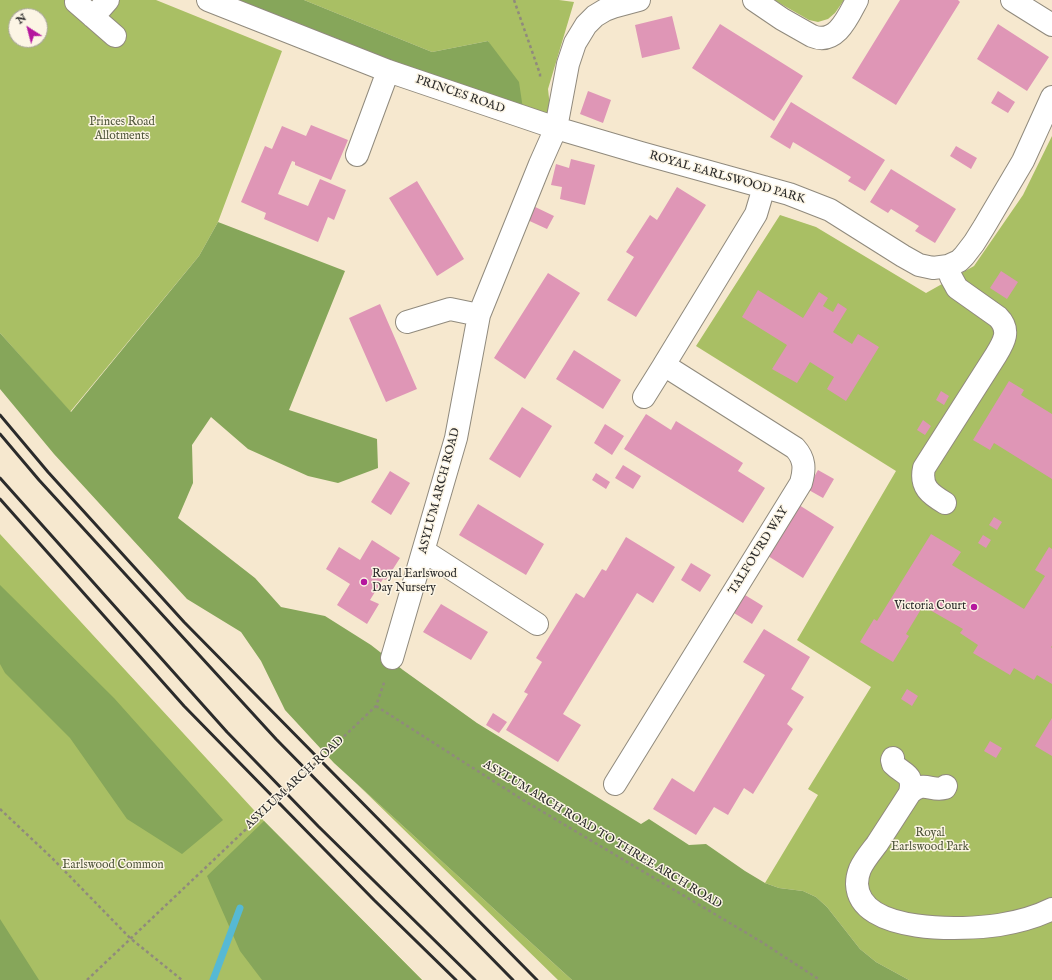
<!DOCTYPE html>
<style>
body{margin:0}
#map{position:relative;width:1052px;height:980px;overflow:hidden;background:#f6e8cf;font-family:"IM FELL English",serif}
canvas{display:block}
.north{position:absolute;left:8px;top:8px;width:40px;height:40px;box-sizing:border-box;background:#fcf5e5;border:1px solid #a8a49b;border-radius:50%;rotate:324deg;font-size:11px;font-weight:700;line-height:16px;text-align:center;color:#2b2b2b}
.north::after{content:'';display:block;margin:auto;width:14px;height:18px;background:#b5179e;clip-path:polygon(50% 0,100% 100%,50% 72%,0 100%)}
</style>
<div id="map">
<canvas width="1052" height="980"></canvas>
<div class="north">N</div>
</div>
<script>
const ctx = document.querySelector('canvas').getContext('2d');
ctx.lineJoin = 'round';
function fill(path, color) {
  ctx.fillStyle = color;
  ctx.fill(path, 'evenodd');
}
function stroke(path, color, width, dash) {
  ctx.strokeStyle = color;
  ctx.lineWidth = width;
  ctx.lineCap = dash ? 'butt' : 'round';
  ctx.setLineDash(dash || []);
  ctx.stroke(path);
}
function label(font, color, halo, rows, align = 'center') {
  ctx.font = font + ' "IM FELL English",serif';
  ctx.lineWidth = 3;
  ctx.setLineDash([]);
  ctx.textBaseline = 'middle';
  ctx.strokeStyle = halo;
  ctx.fillStyle = color;
  for (const [text, x, y, turn = 0] of rows) {
    ctx.save();
    ctx.translate(x, y);
    ctx.rotate((+turn || 0) * Math.PI / 180);
    ctx.textAlign = isNaN(turn) ? turn : align;
    if (halo) ctx.strokeText(text, 0, 0);
    ctx.fillText(text, 0, 0);
    ctx.restore();
  }
}
fill(new Path2D(`
 M 0,0 L 156,0 L 282,51 L 218,222 L 199,256 L 70,412 L 0,333 ZM 16,16 L 40,16 L 40,40 L 16,40 Z
 M 304,0 L 559,0 L 574,2 L 548,89 L 551,116 L 523,109 L 488,41 L 432,52 Z
 M 774,0 L 844,0 L 835,13 L 828,19 L 818,22 L 809,20 Z
 M 1052,136 L 1052,980 L 909,980 L 876,962 L 860,949 L 827,907 L 816,897 L 803,891 L 779,888 L 765,883 L 818,795 L 808,789 L 871,687 L 797,640 L 896,471 L 696,346 L 780,215 L 816,227 L 926,293 L 974,266 L 1023,195 Z
 M 0,534 L 264,821 L 422,980 L 0,980 Z
 M 355,782 L 572,980 L 558,980 Z`), '#a9bf64');
fill(new Path2D(`
 M 234,0 L 304,0 L 432,52 L 488,41 L 519,82 L 523,109 L 385,61 Z
 M 218,222 L 345,271 L 289,410 L 377,439 L 378,468 L 338,483 L 308,476 L 248,449 L 211,417 L 192,445 L 193,483 L 178,518 L 255,578 L 281,607 L 325,616 L 371,645 L 403,670 L 477,723 L 641,824 L 649,819 L 689,845 L 706,844 L 745,871 L 765,883 L 779,888 L 803,891 L 816,897 L 827,907 L 860,949 L 876,962 L 909,980 L 572,980 L 334,763 L 285,710 L 261,661 L 241,632 L 187,599 L 54,454 L 0,389 L 0,333 L 71,412 L 199,256 Z
 M 0,585 L 114,698 L 223,820 L 182,854 L 127,819 L 70,738 L 5,673 L 0,664 Z
 M 264,821 L 422,980 L 262,980 L 240,951 L 207,876 Z
 M 0,919 L 39,980 L 0,980 Z`), '#86a65a');
stroke(new Path2D(`
 M 213,980 L 240,908`), '#56b9d4', 7);
fill(new Path2D(`
 M 900,0 L 958,0 L 960,2 L 896,105 L 852,78 Z
 M 672,16 L 680,49 L 642,58 L 635,25 Z
 M 720,24 L 803,76 L 774,121 L 692,68 Z
 M 998,24 L 1049,57 L 1027,91 L 977,59 Z
 M 588,91 L 611,100 L 603,123 L 580,114 Z
 M 998,91 L 1015,102 L 1008,113 L 991,103 Z
 M 791,102 L 885,160 L 865,191 L 848,181 L 851,177 L 793,142 L 790,149 L 770,137 Z
 M 311,125 L 348,140 L 331,180 L 295,165 L 295,162 L 292,161 L 278,194 L 308,206 L 320,179 L 346,190 L 334,220 L 328,217 L 318,242 L 264,219 L 266,213 L 241,202 L 265,146 L 272,149 L 282,126 L 306,136 Z
 M 956,146 L 977,158 L 971,169 L 950,156 Z
 M 571,159 L 595,165 L 585,205 L 560,199 L 562,187 L 551,185 L 556,164 L 569,168 Z
 M 891,169 L 956,209 L 935,243 L 915,231 L 919,226 L 891,209 L 888,213 L 870,202 Z
 M 417,181 L 464,259 L 437,276 L 389,198 Z
 M 677,187 L 706,205 L 636,317 L 607,300 L 634,257 L 626,252 L 650,215 L 657,220 Z
 M 529,204 L 554,216 L 547,229 L 523,218 Z
 M 1001,271 L 1018,282 L 1007,299 L 990,288 Z
 M 548,273 L 580,293 L 525,379 L 494,358 Z
 M 758,290 L 803,318 L 819,292 L 828,298 L 823,306 L 833,312 L 838,303 L 847,309 L 833,332 L 852,344 L 858,334 L 879,347 L 846,401 L 827,389 L 834,377 L 810,362 L 797,383 L 772,369 L 787,345 L 742,317 Z
 M 380,304 L 417,389 L 386,402 L 349,318 Z
 M 574,350 L 621,380 L 603,409 L 556,379 Z
 M 1009,381 L 1024,390 L 1021,395 L 1052,414 L 1052,479 L 994,443 L 990,450 L 973,440 Z
 M 941,391 L 949,396 L 944,405 L 936,400 Z
 M 522,407 L 552,426 L 520,478 L 489,459 Z
 M 646,414 L 671,430 L 676,421 L 743,463 L 738,471 L 765,488 L 743,523 L 624,449 Z
 M 923,420 L 931,426 L 925,435 L 917,430 Z
 M 605,424 L 624,436 L 612,455 L 594,443 Z
 M 623,465 L 641,476 L 633,489 L 615,478 Z
 M 818,470 L 834,479 L 823,498 L 807,489 Z
 M 390,471 L 410,483 L 391,515 L 371,502 Z
 M 596,473 L 610,482 L 606,489 L 592,480 Z
 M 478,504 L 544,544 L 526,575 L 459,535 Z
 M 799,505 L 834,527 L 803,578 L 768,556 Z
 M 994,517 L 1002,522 L 997,530 L 989,525 Z
 M 931,534 L 961,552 L 952,565 L 1024,609 L 1045,576 L 1035,570 L 1049,547 L 1052,549 L 1052,646 L 1051,647 L 1052,648 L 1052,684 L 1037,675 L 1034,680 L 1014,668 L 1010,675 L 973,653 L 978,645 L 960,633 L 963,629 L 923,606 L 906,634 L 909,636 L 893,662 L 860,642 L 874,619 L 877,621 Z
 M 983,535 L 991,540 L 986,548 L 978,543 Z
 M 626,537 L 675,567 L 653,603 L 637,593 L 563,714 L 581,725 L 558,762 L 506,730 L 528,694 L 524,692 L 542,662 L 536,658 L 576,593 L 584,598 L 602,569 L 606,571 Z
 M 372,540 L 400,558 L 386,580 L 383,579 L 370,600 L 379,604 L 367,624 L 337,605 L 350,584 L 326,569 L 339,547 L 360,560 Z
 M 691,563 L 711,575 L 700,592 L 681,580 Z
 M 745,595 L 763,606 L 752,624 L 734,613 Z
 M 441,604 L 488,632 L 471,660 L 423,632 Z
 M 764,629 L 810,657 L 791,689 L 804,697 L 787,724 L 793,729 L 753,794 L 744,788 L 728,815 L 714,807 L 696,835 L 653,809 L 672,778 L 694,792 L 765,675 L 743,662 Z
 M 907,689 L 918,696 L 912,706 L 901,699 Z
 M 493,713 L 507,722 L 499,733 L 486,725 Z
 M 1052,718 L 1052,756 L 1035,746 Z
 M 990,741 L 1002,748 L 996,758 L 984,751 Z`), '#df96b6');
const minor = new Path2D(`
 M 208,0 L 388,71 L 556,128 L 641,153 L 789,194 L 830,210 L 903,256 L 919,265 L 933,268 L 948,266 L 959,261 L 964,256 L 974,243 L 984,227 L 1023,161 L 1052,97
 M 754,0 L 782,19 L 812,36 C 836,46 848,17 857,0
 M 1012,0 L 1052,25
 M 76,2 L 115,36
 M 93,17 L 108,0
 M 357,155 L 388,71
 M 407,322 L 450,309 L 479,315
 M 644,397 L 664,365
 M 945,503 C 930,494 920,487 924,468 L 996,355 C 1004,342 1011,330 998,317 L 957,288 L 951,277 L 948,266
 M 424,551 L 537,624
 M 392,658 L 456,438 L 479,315 L 540,164 L 556,128 L 568,64 L 575,43 L 586,25 L 595,16 L 605,10 L 613,7 L 639,0
 M 893,758 L 892,760 L 893,764 C 904,775 914,773 910,793 C 924,780 931,792 945,788 L 946,786
 M 615,784 L 801,483 C 805,469 805,459 795,448 L 664,365 L 756,214 L 764,187
 M 910,793 C 899,810 888,827 877,844 C 871,852 864,860 860,869 C 858,874 857,879 857,884 C 859,935 966,930 999,925 C 1017,922 1036,917 1052,909`);
stroke(minor, '#908a7d', 24);
stroke(new Path2D(`
 M 514,0 L 540,74 L 540,79
 M 376,706 L 523,800 L 760,941 L 820,980
 M 0,809 L 52,858 L 130,938 L 182,980
 M 87,980 L 376,706 L 385,680`), '#908a7d', 2.5, [3, 3]);
stroke(minor, '#fff', 22);
stroke(new Path2D(`
 M 0,415 L 48,472 L 184,622 L 537,980
 M 0,434 L 39,480 L 276,739 L 513,980
 M 0,478 L 227,732 L 318,826 L 475,980
 M 0,499 L 184,706 L 374,900 L 456,980`), '#2b2b2b', 3);
for (const [x, y, r, color] of [
 [364,582,4,"#b5179e"],
 [974,607,4,"#b5179e"]
]) {
  const dot = new Path2D();
  dot.arc(x, y, r, 0, 2 * Math.PI);
  ctx.fillStyle = color;
  ctx.fill(dot);
  stroke(dot, '#fcf5e5', 1.5);
}
label('12px', '#2b2b2b', '#fcf5e5', [
 ["PRINCES ROAD",460,95,19],
 ["ROYAL EARLSWOOD PARK",727,178,16],
 ["ASYLUM ARCH ROAD",440,491,-75],
 ["TALFOURD WAY",759,551,-58],
 ["ASYLUM ARCH ROAD",295,783,-43],
 ["ASYLUM ARCH ROAD TO THREE ARCH ROAD",602,835,31]
]);
label('12px', '#51573c', '#fcf5e5', [
 ["Princes Road",122,123],
 ["Allotments",122,137],
 ["Royal",930,834],
 ["Earlswood Park",930,848],
 ["Earlswood Common",113,866]
]);
label('12px', '#2b2b2b', '#fcf5e5', [
 ["Royal Earlswood",372,575],
 ["Day Nursery",372,589],
 ["Victoria Court",966,607,"right"]
], 'left');
</script>
